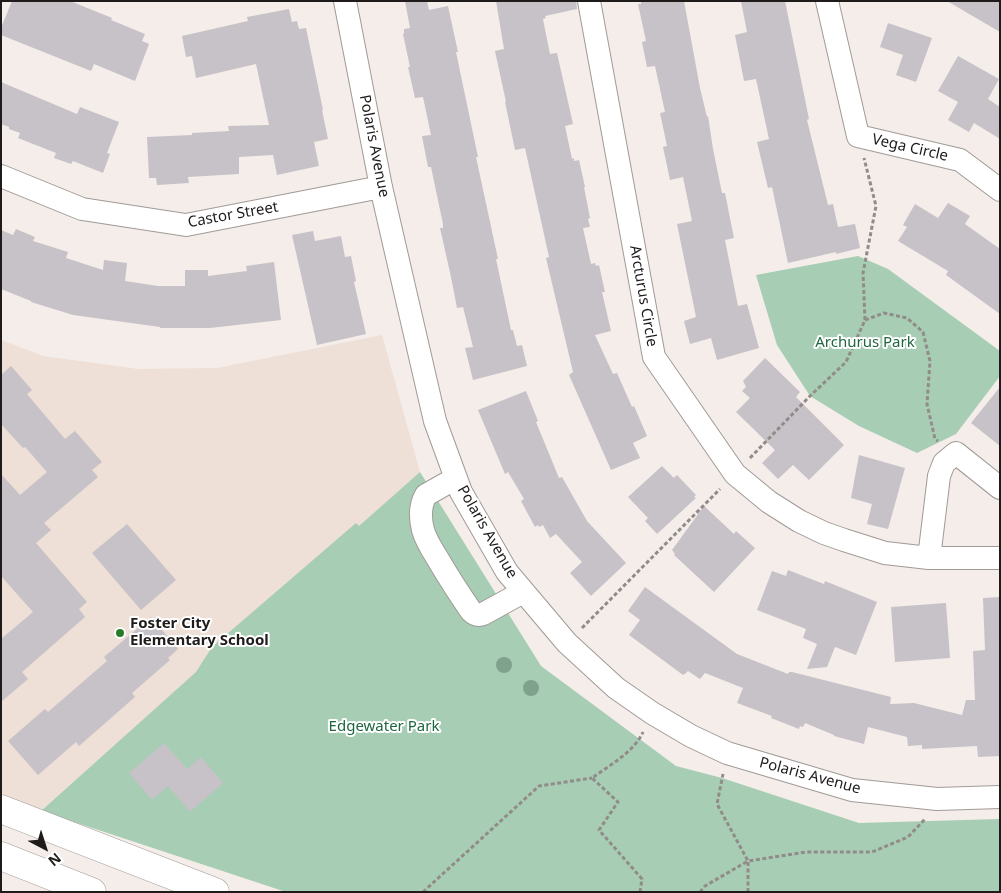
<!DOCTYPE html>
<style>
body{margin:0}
#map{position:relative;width:1001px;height:893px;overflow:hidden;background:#f4ede9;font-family:"Noto Sans",sans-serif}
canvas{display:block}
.frame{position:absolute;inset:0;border:2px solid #1e1b1a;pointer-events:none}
.north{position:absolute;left:20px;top:823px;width:50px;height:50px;-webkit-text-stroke:4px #fff;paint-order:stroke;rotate:140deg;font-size:14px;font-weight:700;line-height:20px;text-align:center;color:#1e1b1a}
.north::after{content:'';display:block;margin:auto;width:18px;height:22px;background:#1e1b1a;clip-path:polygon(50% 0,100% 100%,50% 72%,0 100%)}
</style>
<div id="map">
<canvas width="1001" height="893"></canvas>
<div class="frame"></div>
<div class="north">N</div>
</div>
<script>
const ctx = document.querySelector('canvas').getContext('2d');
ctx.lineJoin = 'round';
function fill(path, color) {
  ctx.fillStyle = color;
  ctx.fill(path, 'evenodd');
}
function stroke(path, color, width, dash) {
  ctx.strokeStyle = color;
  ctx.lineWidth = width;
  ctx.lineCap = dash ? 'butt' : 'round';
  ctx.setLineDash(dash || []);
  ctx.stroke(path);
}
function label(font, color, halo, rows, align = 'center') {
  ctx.font = font + ' "Noto Sans",sans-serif';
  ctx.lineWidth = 4;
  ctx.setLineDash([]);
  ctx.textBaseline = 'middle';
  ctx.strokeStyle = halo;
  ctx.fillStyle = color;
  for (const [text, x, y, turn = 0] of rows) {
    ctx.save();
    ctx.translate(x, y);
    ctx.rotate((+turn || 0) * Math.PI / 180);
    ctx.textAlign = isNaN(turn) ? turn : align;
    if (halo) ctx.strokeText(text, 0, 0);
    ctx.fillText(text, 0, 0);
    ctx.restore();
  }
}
fill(new Path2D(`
 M 382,335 L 420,472 L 41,811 L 1,795 L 1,340 L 43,356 L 138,369 L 217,368 Z`), '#eedfd7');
fill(new Path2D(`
 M 858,256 L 888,269 L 1000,351 L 1000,376 L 956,434 L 917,453 L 859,426 L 810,396 L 777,345 L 756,275 Z
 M 420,472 L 541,666 L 676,766 L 722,778 L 859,823 L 1000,819 L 1000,892 L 286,892 L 41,811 L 196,672 L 212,647 L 356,523 L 359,526 Z`), '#a7cdb4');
fill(new Path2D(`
 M 12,1 L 70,1 L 112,18 L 111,20 L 145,34 L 142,41 L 149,44 L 135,81 L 94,64 L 91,71 L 1,35 L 1,28 Z
 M 405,1 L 427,1 L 429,10 L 448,6 L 458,52 L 456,52 L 478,157 L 476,157 L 498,259 L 496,259 L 511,330 L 513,330 L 517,346 L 522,345 L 527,366 L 473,380 L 465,348 L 473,347 L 463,307 L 457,308 L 451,277 L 440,228 L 443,228 L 443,224 L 431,167 L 428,167 L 422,136 L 431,135 L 423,97 L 415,98 L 408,67 L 410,67 L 403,34 L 404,33 L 404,29 L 410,28 Z
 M 496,1 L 576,1 L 577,9 L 545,16 L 546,18 L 543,19 L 550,54 L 557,53 L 573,124 L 565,126 L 572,159 L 574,158 L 574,161 L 579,160 L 585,187 L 584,187 L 590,218 L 588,219 L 590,227 L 583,228 L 591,264 L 595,263 L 596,266 L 599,265 L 605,292 L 602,292 L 611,331 L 595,335 L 613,374 L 617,373 L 632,407 L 634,406 L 647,436 L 633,443 L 640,458 L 611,470 L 569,375 L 573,372 L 546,258 L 549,257 L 525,148 L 515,150 L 505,102 L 506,102 L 495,51 L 504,49 Z
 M 641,1 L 684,1 L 700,88 L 707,117 L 708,116 L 713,149 L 722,193 L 725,193 L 734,238 L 725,240 L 738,306 L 747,304 L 759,348 L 717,360 L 711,338 L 690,344 L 684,321 L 696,317 L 677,224 L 692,221 L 683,177 L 670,180 L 663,147 L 667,146 L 660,113 L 665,112 L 655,66 L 647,67 L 642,42 L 646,41 L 638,4 L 641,4 Z
 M 741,1 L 785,1 L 809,119 L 807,120 L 828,205 L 833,204 L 838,227 L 855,224 L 860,248 L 836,254 L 836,252 L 788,263 L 772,187 L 768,188 L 757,142 L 769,139 L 756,79 L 744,81 L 735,35 L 747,32 Z
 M 947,1 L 1000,1 L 1000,32 Z
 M 289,9 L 292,22 L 297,21 L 299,29 L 306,28 L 323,110 L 322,110 L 328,139 L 314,142 L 319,166 L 277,175 L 273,155 L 239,157 L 239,174 L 188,177 L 189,183 L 157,185 L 156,178 L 149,178 L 147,137 L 192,135 L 192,133 L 229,131 L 228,126 L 269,125 L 256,64 L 196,78 L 192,56 L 186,57 L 182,36 L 248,21 L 247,17 Z
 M 888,23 L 932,38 L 916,82 L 896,75 L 903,55 L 880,47 Z
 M 958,56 L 999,79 L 988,99 L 1000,107 L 1000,139 L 974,123 L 969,132 L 948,120 L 958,102 L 938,91 Z
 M 1,82 L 77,114 L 80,107 L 119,122 L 107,153 L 110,154 L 103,173 L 73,161 L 71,164 L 54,158 L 56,153 L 18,138 L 20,133 L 9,129 L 9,127 L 1,124 Z
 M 948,203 L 970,216 L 965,224 L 1000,249 L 1000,314 L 946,275 L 948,271 L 898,241 L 907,227 L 903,225 L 915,204 L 938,218 Z
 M 16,229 L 35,237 L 33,241 L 68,252 L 66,258 L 103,270 L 104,260 L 127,263 L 125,281 L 158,286 L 185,286 L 185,270 L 208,270 L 208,276 L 247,271 L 246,266 L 274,262 L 281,320 L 210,328 L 160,328 L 160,327 L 73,315 L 31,302 L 31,301 L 1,289 L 1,230 L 13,235 Z
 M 313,231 L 315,241 L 341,236 L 345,257 L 351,256 L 356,281 L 354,282 L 366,334 L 317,345 L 292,235 Z
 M 765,358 L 800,392 L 796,397 L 844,445 L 809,480 L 793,465 L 778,479 L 762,463 L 775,450 L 736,412 L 750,398 L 742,391 L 746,387 L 743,381 Z
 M 11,366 L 32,390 L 27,394 L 65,439 L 75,431 L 102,462 L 92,470 L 98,477 L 44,523 L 51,530 L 36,543 L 87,602 L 79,609 L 85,617 L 22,672 L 28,679 L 1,702 L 1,639 L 33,612 L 1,576 L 1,474 L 20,495 L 47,472 L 25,447 L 23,448 L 1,424 L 1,375 Z
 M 1000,387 L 1000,446 L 971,423 Z
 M 526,391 L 538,421 L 536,422 L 559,478 L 562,477 L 587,521 L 626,563 L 591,596 L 570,573 L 582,562 L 556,534 L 550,538 L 543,525 L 539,527 L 538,525 L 535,527 L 521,501 L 524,499 L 508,472 L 505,474 L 478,410 Z
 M 859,455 L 905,468 L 888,529 L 867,524 L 872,504 L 851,498 Z
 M 662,466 L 674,478 L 677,475 L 696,495 L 694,497 L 696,498 L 657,534 L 645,521 L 648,518 L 628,497 Z
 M 704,506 L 734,534 L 736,531 L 755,548 L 714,592 L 674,555 L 675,554 L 672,550 Z
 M 127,524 L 176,580 L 141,610 L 92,553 Z
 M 788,570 L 824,584 L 825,581 L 877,602 L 856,655 L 835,647 L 827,667 L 807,669 L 817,644 L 803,638 L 806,629 L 757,610 L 772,571 L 786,576 Z
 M 645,587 L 737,654 L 788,674 L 789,672 L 792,672 L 891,697 L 890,704 L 914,703 L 962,715 L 966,700 L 975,700 L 973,651 L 985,650 L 983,598 L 1000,597 L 1000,756 L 978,757 L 977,746 L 922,749 L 922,745 L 908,746 L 907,737 L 868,727 L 864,744 L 834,736 L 834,735 L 805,723 L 803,727 L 800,726 L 799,729 L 771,718 L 772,716 L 737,703 L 743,688 L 705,673 L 700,679 L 688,671 L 685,674 L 684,674 L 683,675 L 629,635 L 640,620 L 628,611 Z
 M 946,603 L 950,658 L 895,662 L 891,607 Z
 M 151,617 L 178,649 L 168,658 L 170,660 L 132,693 L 135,697 L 79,746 L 76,742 L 38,775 L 8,741 L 45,709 L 48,712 L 107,661 L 104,657 Z
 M 164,743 L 187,769 L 201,757 L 223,783 L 190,812 L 168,786 L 152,800 L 129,773 Z`), '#c7c2c8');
const minor = new Path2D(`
 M 345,1 L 381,187 L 435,421 L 461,492 L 507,572 L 567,643 L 616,688 L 652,713 L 691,736 L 727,753 L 852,790 L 937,799 L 1000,797
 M 589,1 L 654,357 L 735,474 L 769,502 L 799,521 L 824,533 L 844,540 L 885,553 L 929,558 L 1000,558
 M 827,1 L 858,136 L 960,160 L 1000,190
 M 1,176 L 82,209 L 186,225 L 381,187
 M 456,478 L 426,495 C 420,505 420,518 423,530 C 426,541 433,551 439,561 C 449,578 460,595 471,611 C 475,615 478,616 483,614 L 523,592
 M 929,558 L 939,476 L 944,463 L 956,453 L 1000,488`);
const major = new Path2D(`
 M 1,809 L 215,892
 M 1,856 L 92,892`);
stroke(minor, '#a19a96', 24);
stroke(major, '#a19a96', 29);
stroke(new Path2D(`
 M 865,320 L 884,313 L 907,318 L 923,332 L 930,361 L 927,404 L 935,439 L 938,441
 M 750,458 L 810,396 L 846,362 L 865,320 L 863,273 L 876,206 L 864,158
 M 582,628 L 720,489
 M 423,892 L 539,786 L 592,778
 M 640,892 L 642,879 L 599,830 L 618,802 L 592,778 C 610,765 634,752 643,732
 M 700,892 L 705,886 L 748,861 L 717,804 L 723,774
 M 748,892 L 748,861 L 806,852 L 872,852 L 908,837 L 925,819`), '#918c89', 3, [4, 2.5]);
stroke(minor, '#fff', 22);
stroke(major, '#fff', 28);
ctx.fillStyle = '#7fa28c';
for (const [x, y] of [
 [504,665],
 [531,688]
]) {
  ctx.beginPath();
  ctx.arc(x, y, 8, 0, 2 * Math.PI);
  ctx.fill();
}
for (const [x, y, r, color] of [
 [120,633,5,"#287c28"]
]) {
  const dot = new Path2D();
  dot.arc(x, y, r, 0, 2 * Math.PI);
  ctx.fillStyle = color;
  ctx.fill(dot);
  stroke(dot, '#fff', 2);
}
label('15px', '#1e1b1a', '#fff', [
 ["Polaris Avenue",374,146,79],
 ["Vega Circle",910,148,13],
 ["Castor Street",233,215,-10],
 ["Arcturus Circle",643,296,80],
 ["Polaris Avenue",487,532,60],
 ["Polaris Avenue",810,776,15]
]);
label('15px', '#1f653f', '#fff', [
 ["Archurus Park",865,343],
 ["Edgewater Park",384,727]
]);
label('bold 15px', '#1e1b1a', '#fff', [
 ["Foster City",130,624],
 ["Elementary School",130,641]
], 'left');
</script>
